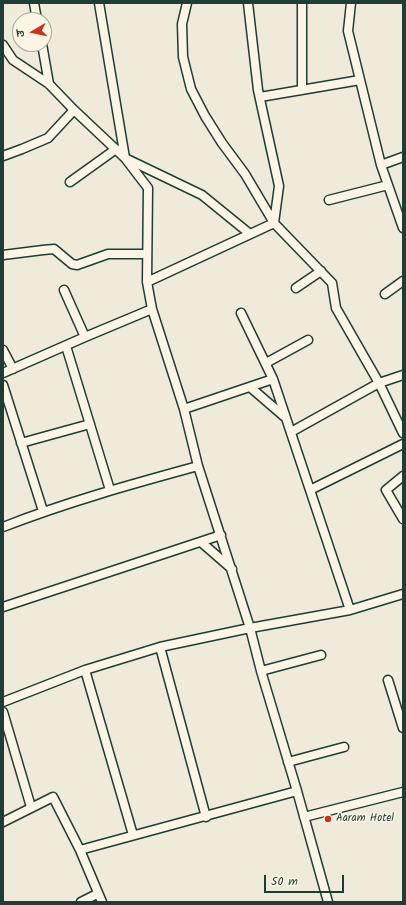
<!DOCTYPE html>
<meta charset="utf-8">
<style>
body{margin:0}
#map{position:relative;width:406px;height:905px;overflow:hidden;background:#efeada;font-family:Kalam,"Playpen Sans Deva",sans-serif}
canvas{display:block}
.frame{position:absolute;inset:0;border:4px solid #1f3d34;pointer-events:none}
.north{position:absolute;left:12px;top:12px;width:40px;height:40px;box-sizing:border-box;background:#fcf5e5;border:1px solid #a4ab9e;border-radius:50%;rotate:261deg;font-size:11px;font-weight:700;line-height:16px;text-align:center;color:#1f3d34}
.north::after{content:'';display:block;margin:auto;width:14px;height:18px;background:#c8321e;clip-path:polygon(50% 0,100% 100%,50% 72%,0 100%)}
.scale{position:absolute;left:264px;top:875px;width:80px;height:18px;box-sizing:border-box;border:2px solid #1f3d34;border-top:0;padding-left:5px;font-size:12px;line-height:14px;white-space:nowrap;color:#1f3d34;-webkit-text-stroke:3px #fcf5e5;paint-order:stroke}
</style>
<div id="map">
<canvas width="406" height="905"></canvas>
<div class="frame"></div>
<div class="north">उ</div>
<div class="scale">50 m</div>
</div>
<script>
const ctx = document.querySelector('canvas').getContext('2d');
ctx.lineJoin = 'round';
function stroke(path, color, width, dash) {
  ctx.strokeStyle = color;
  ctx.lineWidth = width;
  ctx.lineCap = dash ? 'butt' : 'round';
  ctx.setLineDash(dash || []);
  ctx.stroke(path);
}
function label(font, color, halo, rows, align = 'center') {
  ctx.font = font + ' Kalam,sans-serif';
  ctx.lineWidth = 3;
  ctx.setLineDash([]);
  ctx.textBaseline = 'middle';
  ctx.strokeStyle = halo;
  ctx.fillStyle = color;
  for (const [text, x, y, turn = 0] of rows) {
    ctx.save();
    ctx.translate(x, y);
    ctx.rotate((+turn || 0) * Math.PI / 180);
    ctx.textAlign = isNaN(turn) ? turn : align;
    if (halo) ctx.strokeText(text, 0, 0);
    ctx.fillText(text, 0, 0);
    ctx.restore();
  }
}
const street = new Path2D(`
 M 34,3 L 37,20
 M 99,3 L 125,158 L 148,188 L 147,282 L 152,309 L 184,409 L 198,466 L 250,628 L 261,671 L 297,791 L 328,902
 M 187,3 L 182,24 L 183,57 L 191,89 L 205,116 L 222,143 L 245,174 L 274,223 L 332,283 L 336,308 L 379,383 L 403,433
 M 351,3 L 348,31 L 381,165 L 403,228
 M 42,44 L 49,84
 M 3,45 L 13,60 L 49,84 L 74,110 L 125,158 L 202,195 L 250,234
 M 302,90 L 302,3
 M 260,97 L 360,80
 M 3,156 L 22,149 L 48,138 L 74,110
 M 381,165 L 403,157
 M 70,182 L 116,149
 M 329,200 L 388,185
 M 3,255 L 43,250 L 54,249 L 72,264 L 77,265 L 108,254 L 147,254
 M 147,282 L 274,223 L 279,186 L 258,90 L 248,3
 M 296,288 L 321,271
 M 64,290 L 85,337
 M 385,294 L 403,281
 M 241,313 L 273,379 L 350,610
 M 66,346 L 110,490
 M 3,350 L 13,369
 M 266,363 L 308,340
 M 3,373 L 85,337 L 152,309
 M 3,385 L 43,511
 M 250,387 L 286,418
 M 184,409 L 273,379
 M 291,432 L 379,383 L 403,375
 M 21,443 L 90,424
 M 403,476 L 386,490 L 403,519
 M 310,490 L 403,444
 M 3,527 C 67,502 132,484 198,466
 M 201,542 L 232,569
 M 3,607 L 221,535
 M 160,647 L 206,817
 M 85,670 L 133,835
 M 261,671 L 321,655
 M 388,680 L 403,728
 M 3,702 L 85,670 L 160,647 L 250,628 L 350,610 L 403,594
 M 3,712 L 31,807
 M 288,762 L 344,747
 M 304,817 L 403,792
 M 3,822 L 53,797 L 80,850 L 102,902
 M 80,850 L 297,791
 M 81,902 L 97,894`);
stroke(street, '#1f3d34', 11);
stroke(street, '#fcf5e5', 8);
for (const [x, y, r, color] of [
 [328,819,4,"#c8321e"]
]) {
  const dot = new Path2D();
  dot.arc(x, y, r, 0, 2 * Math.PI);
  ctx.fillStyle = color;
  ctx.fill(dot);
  stroke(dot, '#fcf5e5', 1.5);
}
label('11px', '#1f3d34', '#fcf5e5', [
 ["Aaram Hotel",336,819]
], 'left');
</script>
